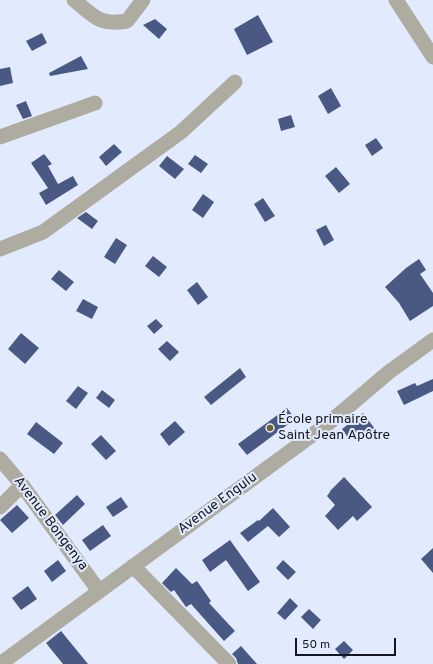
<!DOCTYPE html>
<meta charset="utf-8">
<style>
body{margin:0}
#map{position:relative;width:433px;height:664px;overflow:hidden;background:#e2eafd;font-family:Overpass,sans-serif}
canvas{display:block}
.scale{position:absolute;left:295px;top:638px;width:101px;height:18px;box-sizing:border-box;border:2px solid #14171f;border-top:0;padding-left:5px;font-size:12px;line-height:14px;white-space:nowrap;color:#14171f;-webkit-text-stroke:3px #e2eafd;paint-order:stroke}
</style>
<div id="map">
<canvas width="433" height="664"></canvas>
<div class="scale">50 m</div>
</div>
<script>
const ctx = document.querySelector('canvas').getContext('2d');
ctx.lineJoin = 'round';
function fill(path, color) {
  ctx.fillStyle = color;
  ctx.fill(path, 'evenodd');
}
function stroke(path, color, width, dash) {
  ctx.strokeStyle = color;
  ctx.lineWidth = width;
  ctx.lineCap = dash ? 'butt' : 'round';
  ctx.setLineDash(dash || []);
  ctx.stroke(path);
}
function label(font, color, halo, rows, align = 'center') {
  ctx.font = font + ' Overpass,sans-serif';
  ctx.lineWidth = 4;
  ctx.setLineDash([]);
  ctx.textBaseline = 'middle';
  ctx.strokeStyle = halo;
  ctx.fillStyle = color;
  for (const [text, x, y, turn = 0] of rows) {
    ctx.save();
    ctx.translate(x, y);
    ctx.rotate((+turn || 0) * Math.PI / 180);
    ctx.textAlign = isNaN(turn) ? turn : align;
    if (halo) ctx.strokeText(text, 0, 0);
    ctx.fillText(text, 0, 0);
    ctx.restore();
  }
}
fill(new Path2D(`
 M 258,15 L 273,42 L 247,55 L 234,29 Z
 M 155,19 L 167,29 L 159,39 L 143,25 Z
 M 42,33 L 47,43 L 32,51 L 26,41 Z
 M 81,56 L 88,69 L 50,76 L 49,73 Z
 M 10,67 L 13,83 L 0,86 L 0,69 Z
 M 331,88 L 341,106 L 328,114 L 318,96 Z
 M 26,101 L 32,116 L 23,119 L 16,105 Z
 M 291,115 L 295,127 L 281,131 L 278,119 Z
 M 376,138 L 383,148 L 372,156 L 365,145 Z
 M 114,144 L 122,152 L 106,166 L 99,157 Z
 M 44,154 L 52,164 L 48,166 L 58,184 L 73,176 L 78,185 L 46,205 L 39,193 L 48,188 L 31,163 Z
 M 195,155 L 208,164 L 201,173 L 188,164 Z
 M 167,156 L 184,169 L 175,179 L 159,166 Z
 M 336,167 L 350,184 L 339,193 L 325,176 Z
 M 203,194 L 214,202 L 203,218 L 192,210 Z
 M 263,198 L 275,216 L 265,222 L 254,204 Z
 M 86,212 L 98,221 L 92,229 L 77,218 Z
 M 326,225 L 334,240 L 324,246 L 316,230 Z
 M 116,238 L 127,245 L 115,264 L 104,257 Z
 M 153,256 L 167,267 L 159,277 L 145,266 Z
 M 419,259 L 426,270 L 420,274 L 433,293 L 433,306 L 410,321 L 399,303 L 385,287 L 406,268 Z
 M 59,270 L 74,282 L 66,291 L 51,279 Z
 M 197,282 L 208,297 L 198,305 L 187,290 Z
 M 83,299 L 98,307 L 92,319 L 76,311 Z
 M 156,319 L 163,326 L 154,334 L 147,326 Z
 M 21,333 L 39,348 L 25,364 L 8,349 Z
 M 167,341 L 179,352 L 170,361 L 158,349 Z
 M 240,368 L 246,377 L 211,405 L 204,397 Z
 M 433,379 L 433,391 L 404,405 L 397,391 L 415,383 L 417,386 Z
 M 78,386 L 88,393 L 76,409 L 66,401 Z
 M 102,390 L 115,400 L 109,408 L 96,398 Z
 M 287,408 L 295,419 L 247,455 L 238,444 Z
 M 363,413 L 375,429 L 365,436 L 361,430 L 349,439 L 342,429 Z
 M 175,421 L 185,432 L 169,446 L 160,434 Z
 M 36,422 L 63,443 L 54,454 L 27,434 Z
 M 101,435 L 116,451 L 106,460 L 91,444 Z
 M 344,477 L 372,507 L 357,521 L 353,516 L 338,530 L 325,516 L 335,505 L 327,496 L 330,492 L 330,491 Z
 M 77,495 L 85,504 L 63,525 L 55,515 Z
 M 121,497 L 128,507 L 113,517 L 106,507 Z
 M 17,505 L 29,518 L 12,533 L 0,520 Z
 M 273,508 L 290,527 L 279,537 L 268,526 L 248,542 L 240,533 L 258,520 L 259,521 Z
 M 103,525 L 111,536 L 90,551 L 82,540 Z
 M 230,540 L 260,582 L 248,591 L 226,560 L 210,572 L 202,560 Z
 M 433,548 L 433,573 L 421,559 Z
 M 58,560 L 66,571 L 52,582 L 44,571 Z
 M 283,560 L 296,572 L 288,580 L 276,568 Z
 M 176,568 L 192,584 L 197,581 L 211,601 L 209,603 L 235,631 L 224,641 L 191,604 L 186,607 L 174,590 L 171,592 L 162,583 Z
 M 28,586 L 37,599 L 21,610 L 12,598 Z
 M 290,598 L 298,606 L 285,620 L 277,613 Z
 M 309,609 L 321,620 L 313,629 L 301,617 Z
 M 61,631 L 88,664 L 63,664 L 50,648 L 46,643 Z
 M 344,641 L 353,650 L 344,659 L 335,649 Z
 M 241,646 L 257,664 L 238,664 L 236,658 L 232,654 Z`), '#4a5984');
stroke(new Path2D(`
 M 74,0 C 94,16 99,26 127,21 L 143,0
 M 396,0 L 433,57
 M 0,137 L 95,103
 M 0,249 L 43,232 L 181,132 L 235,82
 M 0,459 L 22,485 L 99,591
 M 0,507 L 22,485
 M 133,566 L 229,664
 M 0,664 L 330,422 L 389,372 L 433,340`), '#aeaca1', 15);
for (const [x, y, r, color] of [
 [270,428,4,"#706330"]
]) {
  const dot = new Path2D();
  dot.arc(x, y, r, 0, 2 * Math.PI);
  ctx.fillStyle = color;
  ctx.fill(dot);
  stroke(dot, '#e2eafd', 1.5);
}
label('14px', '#14171f', '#e2eafd', [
 ["École primaire",278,420],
 ["Saint Jean Apôtre",278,436]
], 'left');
label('14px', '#14171f', '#e2eafd', [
 ["Avenue Engulu",218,504,-36],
 ["Avenue Bongenya",50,524,53]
]);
</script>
